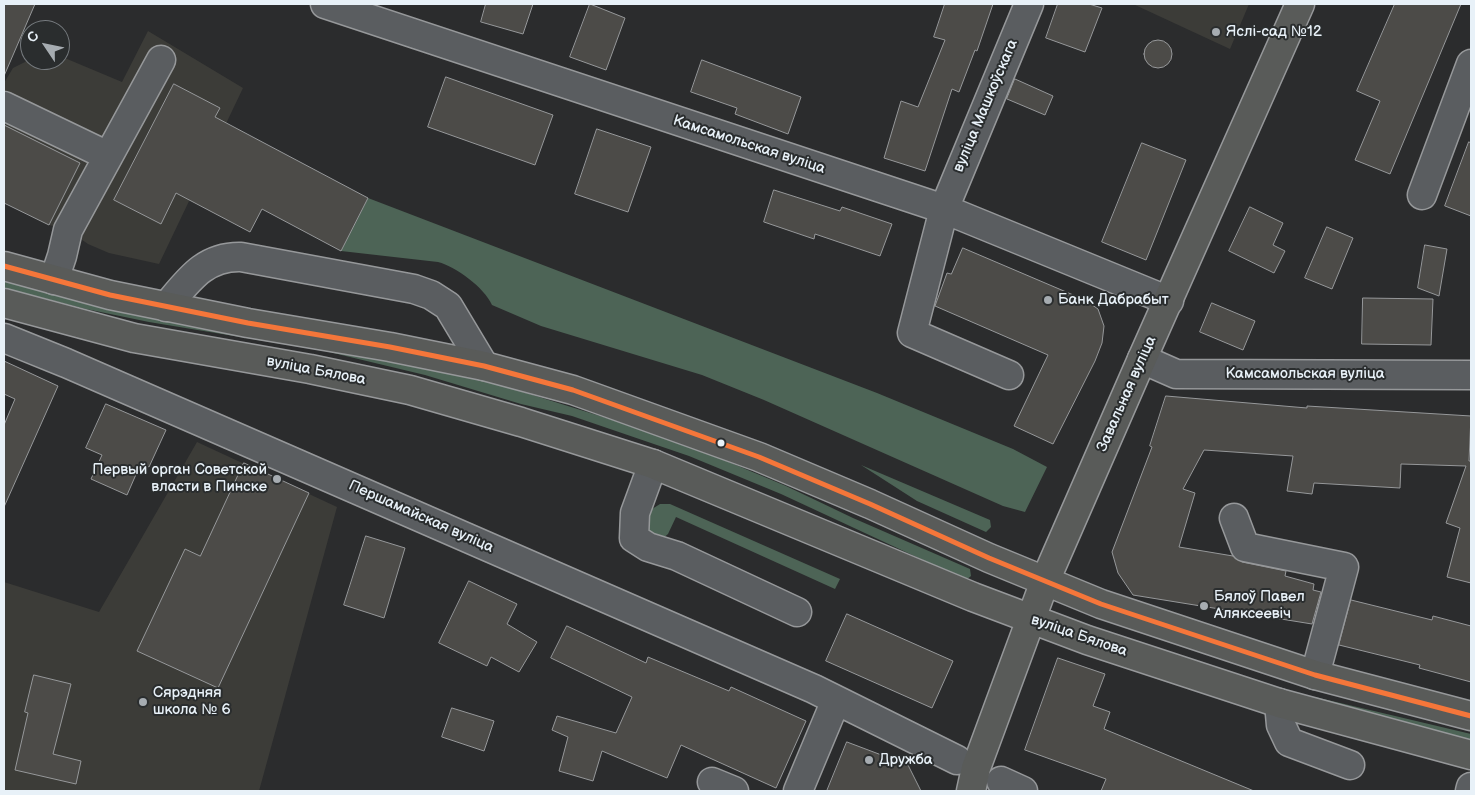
<!DOCTYPE html>
<meta charset="utf-8">
<style>
body{margin:0}
#map{position:relative;width:1475px;height:795px;overflow:hidden;background:#2b2c2d;font-family:"Balsamiq Sans",sans-serif}
canvas{display:block}
.frame{position:absolute;inset:0;border:5px solid #e8f1f8;pointer-events:none}
.north{position:absolute;left:20px;top:20px;width:50px;height:50px;box-sizing:border-box;background:#2a2d2e;border:1px solid #767b7f;border-radius:50%;rotate:304deg;font-size:14px;font-weight:700;line-height:20px;text-align:center;color:#e8f1f8}
.north::after{content:'';display:block;margin:auto;width:18px;height:22px;background:#a6acb1;clip-path:polygon(50% 0,100% 100%,50% 72%,0 100%)}
</style>
<div id="map">
<canvas width="1475" height="795"></canvas>
<div class="frame"></div>
<div class="north">С</div>
</div>
<script>
const ctx = document.querySelector('canvas').getContext('2d');
ctx.lineJoin = 'round';
function fill(path, color) {
  ctx.fillStyle = color;
  ctx.fill(path, 'evenodd');
}
function stroke(path, color, width, dash) {
  ctx.strokeStyle = color;
  ctx.lineWidth = width;
  ctx.lineCap = dash ? 'butt' : 'round';
  ctx.setLineDash(dash || []);
  ctx.stroke(path);
}
function label(font, color, halo, rows, align = 'center') {
  ctx.font = font + ' "Balsamiq Sans",sans-serif';
  ctx.lineWidth = 4;
  ctx.setLineDash([]);
  ctx.textBaseline = 'middle';
  ctx.strokeStyle = halo;
  ctx.fillStyle = color;
  for (const [text, x, y, turn = 0] of rows) {
    ctx.save();
    ctx.translate(x, y);
    ctx.rotate((+turn || 0) * Math.PI / 180);
    ctx.textAlign = isNaN(turn) ? turn : align;
    if (halo) ctx.strokeText(text, 0, 0);
    ctx.fillText(text, 0, 0);
    ctx.restore();
  }
}
fill(new Path2D(`
 M 1133,4 L 1249,4 L 1230,49 Z
 M 148,31 L 243,88 L 159,264 L 109,253 L 88,244 L 68,230 L 49,225 L 4,203 L 4,83 L 13,68 L 25,62 L 30,55 L 30,60 L 60,60 L 60,56 L 122,82 Z
 M 197,442 L 337,507 L 259,791 L 4,791 L 4,582 L 99,612 Z`), '#3c3c38');
fill(new Path2D(`
 M 368,198 L 877,393 L 1013,449 L 1047,467 L 1025,512 L 1003,506 L 764,400 L 702,375 L 541,326 L 492,305 C 484,287 456,267 438,262 L 341,251 Z
 M 4,281 L 52,292 L 451,371 L 523,392 L 632,426 L 693,447 L 786,486 L 853,518 L 970,569 L 971,576 L 966,580 L 781,494 L 689,456 L 572,416 L 521,404 L 425,375 L 325,351 L 149,322 L 86,309 L 4,288 Z
 M 861,465 L 990,520 L 991,527 L 986,532 L 917,501 Z
 M 660,504 L 670,504 L 840,579 L 835,589 L 676,517 L 668,534 L 662,539 L 646,531 L 649,511 Z
 M 1315,697 L 1471,734 L 1471,743 L 1313,706 Z`), '#4d6456');
const building = new Path2D(`
 M 4,4 L 35,4 L 4,76 Z
 M 486,4 L 533,4 L 523,34 L 481,22 Z
 M 590,4 L 625,18 L 606,70 L 570,57 Z
 M 945,4 L 993,4 L 977,51 L 975,50 L 959,92 L 952,89 L 925,171 L 884,158 L 901,101 L 918,107 L 945,40 L 934,37 Z
 M 1058,4 L 1089,4 L 1102,8 L 1085,52 L 1046,38 Z
 M 1395,4 L 1461,4 L 1390,174 L 1355,160 L 1380,101 L 1357,91 Z
 M1144 54a14 14 0 1 1 28 0a14 14 0 1 1-28 0Z
 M 702,60 L 801,97 L 788,134 L 735,114 L 737,108 L 691,92 Z
 M 446,77 L 553,115 L 535,165 L 428,127 Z
 M 1015,79 L 1053,96 L 1045,115 L 1007,99 Z
 M 174,84 L 220,108 L 215,117 L 368,198 L 341,251 L 262,209 L 250,232 L 176,193 L 161,224 L 114,200 Z
 M 4,125 L 80,163 L 49,225 L 4,203 Z
 M 597,129 L 651,147 L 628,212 L 575,194 Z
 M 1469,142 L 1471,143 L 1471,216 L 1445,206 Z
 M 1142,143 L 1186,160 L 1146,260 L 1102,242 Z
 M 774,190 L 840,211 L 842,207 L 892,224 L 880,256 L 815,234 L 814,239 L 764,222 Z
 M 1250,207 L 1283,223 L 1273,245 L 1285,251 L 1274,273 L 1229,251 Z
 M 1327,227 L 1353,238 L 1332,289 L 1305,278 Z
 M 1425,245 L 1447,249 L 1439,296 L 1418,288 Z
 M 963,248 L 1085,300 L 1098,309 L 1104,326 L 1102,343 L 1095,361 L 1053,444 L 1014,426 L 1048,355 L 935,306 L 947,273 L 951,274 Z
 M 1363,298 L 1433,299 L 1431,345 L 1362,344 Z
 M 1212,303 L 1255,321 L 1243,350 L 1200,332 Z
 M 4,361 L 58,386 L 4,507 L 4,425 L 15,399 L 4,394 Z
 M 1166,396 L 1307,408 L 1307,406 L 1471,416 L 1469,461 L 1471,461 L 1471,583 L 1447,577 L 1460,528 L 1446,523 L 1466,466 L 1401,464 L 1400,488 L 1314,483 L 1312,494 L 1287,491 L 1293,456 L 1204,450 L 1183,489 L 1195,493 L 1179,547 L 1233,556 L 1242,562 L 1286,571 L 1285,576 L 1314,584 L 1313,590 L 1321,592 L 1312,624 L 1133,595 L 1118,573 L 1112,552 L 1152,447 L 1150,446 Z
 M 106,404 L 166,430 L 149,467 L 141,463 L 127,495 L 91,479 L 102,455 L 86,448 Z
 M 244,463 L 309,493 L 218,688 L 137,651 L 185,549 L 200,556 Z
 M 366,536 L 405,548 L 384,618 L 344,605 Z
 M 469,581 L 517,604 L 507,624 L 537,642 L 519,672 L 491,657 L 487,666 L 439,643 Z
 M 1351,600 L 1432,620 L 1433,616 L 1471,626 L 1471,682 L 1419,668 L 1420,665 L 1339,645 Z
 M 847,614 L 953,661 L 932,708 L 826,661 Z
 M 567,626 L 646,663 L 648,657 L 729,691 L 731,687 L 806,721 L 776,788 L 681,745 L 667,778 L 602,751 L 593,781 L 559,771 L 568,737 L 552,730 L 557,716 L 616,733 L 632,697 L 551,658 Z
 M 1058,658 L 1105,674 L 1093,706 L 1110,712 L 1104,729 L 1254,791 L 1101,791 L 1106,779 L 1025,750 Z
 M 34,675 L 71,684 L 53,754 L 81,761 L 76,784 L 15,770 L 28,713 L 25,712 Z
 M 452,708 L 494,721 L 484,751 L 442,737 Z
 M 847,742 L 908,765 L 921,791 L 827,791 Z`);
fill(building, '#4c4b48');
stroke(building, '#96989a', 1);
const minor = new Path2D(`
 M 325,4 L 944,209 L 1169,301
 M 4,106 L 108,156
 M 1422,195 L 1471,64
 M 54,280 L 62,256 L 68,230 L 161,60
 M 166,307 C 188,281 204,256 241,257 L 414,289 L 431,295 L 448,306 L 484,366
 M 4,338 L 66,363 L 814,689 L 957,760
 M 1142,359 L 1176,374 L 1471,375
 M 1009,375 L 912,333 L 944,209 L 1029,4
 M 653,464 L 635,513 L 634,538 L 648,547 L 677,556 L 797,612
 M 1234,518 L 1245,547 L 1344,567 L 1315,675
 M 1279,703 L 1281,725 L 1289,742 L 1350,765
 M 1001,781 L 1023,791
 M 712,782 L 734,791
 M 798,791 L 836,700
 M 1470,791 L 1471,787`);
const major = new Path2D(`
 M 4,266 L 110,295 L 248,323 L 390,347 L 484,366 L 573,390 L 759,457 L 870,504 L 989,558 L 1101,604 L 1315,675 L 1471,716
 M 4,303 L 134,338 L 310,369 L 410,390 L 521,422 L 653,464 L 973,597 L 1087,640 L 1279,703 L 1471,755
 M 971,791 L 976,768 L 1045,581 L 1142,359 L 1300,4`);
stroke(minor, '#96989a', 31);
stroke(major, '#96989a', 31);
stroke(minor, '#5a5d60', 28);
stroke(major, '#595b59', 28);
stroke(new Path2D(`
 M 4,266 L 110,295 L 248,323 L 390,347 L 484,366 L 573,390 L 759,457 L 870,504 L 989,558 L 1101,604 L 1315,675 L 1471,716`), '#f5763a', 5);
for (const [x, y, r, color] of [
 [1216,32,5,"#a6acb1"],
 [1048,300,5,"#a6acb1"],
 [721,443,4.5,"#e8f1f8"],
 [277,479,5,"#a6acb1"],
 [1204,606,5,"#a6acb1"],
 [143,702,5,"#a6acb1"],
 [869,760,5,"#a6acb1"]
]) {
  const dot = new Path2D();
  dot.arc(x, y, r, 0, 2 * Math.PI);
  ctx.fillStyle = color;
  ctx.fill(dot);
  stroke(dot, '#2a2d2e', 2);
}
label('15px', '#e8f1f8', '#2a2d2e', [
 ["Яслі-сад №12",1226,32],
 ["Банк Дабрабыт",1058,300],
 ["Первый орган Советской",267,470,"right"],
 ["власти в Пинске",267,487,"right"],
 ["Бялоў Павел",1214,597],
 ["Аляксеевіч",1214,614],
 ["Сярэдняя",153,693],
 ["школа № 6",153,710],
 ["Дружба",879,760]
], 'left');
label('15px', '#e8f1f8', '#2a2d2e', [
 ["вуліца Машкоўскага",986,106,-67],
 ["Камсамольская вуліца",749,145,18],
 ["вуліца Бялова",316,371,11],
 ["Камсамольская вуліца",1305,374],
 ["Завальная вуліца",1127,394,-66],
 ["Першамайская вуліца",421,517,24],
 ["вуліца Бялова",1079,636,19]
]);
</script>
